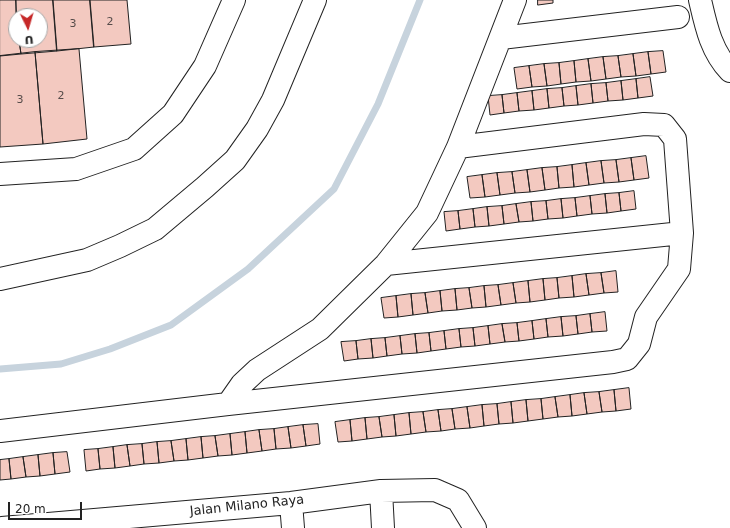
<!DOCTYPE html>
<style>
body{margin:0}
#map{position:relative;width:730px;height:528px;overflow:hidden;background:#fff;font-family:"DejaVu Sans",sans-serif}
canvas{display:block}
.north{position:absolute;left:8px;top:8px;width:40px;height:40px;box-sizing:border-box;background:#fff;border:1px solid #a7a7a7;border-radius:50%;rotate:175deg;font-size:11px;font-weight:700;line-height:16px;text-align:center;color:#222}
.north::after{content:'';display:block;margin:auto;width:14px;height:18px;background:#c62828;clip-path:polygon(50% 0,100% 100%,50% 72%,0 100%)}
.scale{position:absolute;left:8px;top:502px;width:74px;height:18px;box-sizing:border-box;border:2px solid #222;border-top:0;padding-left:5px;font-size:12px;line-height:14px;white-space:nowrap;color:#222;-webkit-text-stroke:3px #fff;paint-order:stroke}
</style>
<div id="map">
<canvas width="730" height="528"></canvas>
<div class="north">U</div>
<div class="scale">20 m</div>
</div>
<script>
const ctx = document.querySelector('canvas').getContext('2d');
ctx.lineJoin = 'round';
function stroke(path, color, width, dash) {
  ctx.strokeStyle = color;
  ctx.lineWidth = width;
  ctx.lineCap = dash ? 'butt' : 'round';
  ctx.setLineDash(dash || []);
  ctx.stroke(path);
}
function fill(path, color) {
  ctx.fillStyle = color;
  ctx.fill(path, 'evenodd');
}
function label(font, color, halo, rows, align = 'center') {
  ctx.font = font + ' "DejaVu Sans",sans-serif';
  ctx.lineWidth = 3;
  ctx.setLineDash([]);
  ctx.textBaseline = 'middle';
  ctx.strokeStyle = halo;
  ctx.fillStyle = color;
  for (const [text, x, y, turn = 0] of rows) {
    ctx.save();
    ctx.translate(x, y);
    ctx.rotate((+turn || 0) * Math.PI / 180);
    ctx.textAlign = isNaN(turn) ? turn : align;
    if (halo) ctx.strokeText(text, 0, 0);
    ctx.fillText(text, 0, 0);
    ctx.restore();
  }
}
stroke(new Path2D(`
 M 0,369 L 61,364 L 110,349 L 171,325 L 248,269 L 334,189 L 378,104 L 420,0`), '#c7d3dd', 7);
const building = new Path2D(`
 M 0,0 L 16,0 L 16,40 L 19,40 L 21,54 L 0,56 Z
 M 16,0 L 53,0 L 57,51 L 21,54 L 19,40 L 40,40 L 40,16 L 17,16 Z
 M 53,0 L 90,0 L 94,47 L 57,51 Z
 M 90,0 L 127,0 L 131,44 L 94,47 Z
 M 538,0 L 553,0 L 553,3 L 538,5 Z
 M 79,49 L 87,139 L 43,144 L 35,52 Z
 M 663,51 L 666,72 L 651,74 L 648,52 Z
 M 35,52 L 43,144 L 0,147 L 0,56 Z
 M 648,52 L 651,74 L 636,76 L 633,54 Z
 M 633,54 L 636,76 L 621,77 L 618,56 Z
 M 618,56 L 621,77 L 606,79 L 603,57 Z
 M 603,57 L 606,79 L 591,81 L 588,59 Z
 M 588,59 L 591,81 L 576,82 L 574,61 Z
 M 574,61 L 576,82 L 561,84 L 559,63 Z
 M 559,63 L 561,84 L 547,86 L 544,64 Z
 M 544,64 L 547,86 L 532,87 L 529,66 Z
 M 529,66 L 532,87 L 517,89 L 514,68 Z
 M 650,77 L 653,96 L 638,98 L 636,79 Z
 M 636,79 L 638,98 L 623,100 L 621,81 Z
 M 621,81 L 623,100 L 608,101 L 606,83 Z
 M 606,83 L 608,101 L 593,103 L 591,84 Z
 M 591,84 L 593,103 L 578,105 L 576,86 Z
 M 576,86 L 578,105 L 564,106 L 562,88 Z
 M 562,88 L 564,106 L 549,108 L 547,89 Z
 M 547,89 L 549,108 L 534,110 L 532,91 Z
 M 532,91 L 534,110 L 519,111 L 517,93 Z
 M 517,93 L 519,111 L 504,113 L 502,95 Z
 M 502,95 L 504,113 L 490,115 L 488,96 Z
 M 646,156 L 649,178 L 634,180 L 631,158 Z
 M 631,158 L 634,180 L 619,182 L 616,160 Z
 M 616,160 L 619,182 L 604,183 L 601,161 Z
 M 601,161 L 604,183 L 589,185 L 586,163 Z
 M 586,163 L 589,185 L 574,187 L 572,165 Z
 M 572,165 L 574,187 L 559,188 L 557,167 Z
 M 557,167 L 559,188 L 545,190 L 542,168 Z
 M 542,168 L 545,190 L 530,192 L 527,170 Z
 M 527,170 L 530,192 L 515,193 L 512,172 Z
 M 512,172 L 515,193 L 500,195 L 497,173 Z
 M 497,173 L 500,195 L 485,197 L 482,175 Z
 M 482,175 L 485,197 L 470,198 L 467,177 Z
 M 634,191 L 636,209 L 621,211 L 619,193 Z
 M 619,193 L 621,211 L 607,213 L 605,194 Z
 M 605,194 L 607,213 L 592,214 L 590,196 Z
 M 590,196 L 592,214 L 577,216 L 575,198 Z
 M 575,198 L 577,216 L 563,218 L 561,199 Z
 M 561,199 L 563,218 L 548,219 L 546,201 Z
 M 546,201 L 548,219 L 533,221 L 531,202 Z
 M 531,202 L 533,221 L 519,222 L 516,204 Z
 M 516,204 L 519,222 L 504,224 L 502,206 Z
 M 502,206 L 504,224 L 489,226 L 487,207 Z
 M 487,207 L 489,226 L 475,227 L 473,209 Z
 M 473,209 L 475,227 L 460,229 L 458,211 Z
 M 458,211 L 460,229 L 446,231 L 444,212 Z
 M 616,271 L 618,292 L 604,293 L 601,273 Z
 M 601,273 L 604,293 L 589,295 L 586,274 Z
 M 586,274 L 589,295 L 574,297 L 572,276 Z
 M 572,276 L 574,297 L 559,298 L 557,278 Z
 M 557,278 L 559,298 L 545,300 L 543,279 Z
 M 543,279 L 545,300 L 530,302 L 528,281 Z
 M 528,281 L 530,302 L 516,303 L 513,283 Z
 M 513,283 L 516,303 L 501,305 L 498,285 Z
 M 498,285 L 501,305 L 486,307 L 484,286 Z
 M 484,286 L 486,307 L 472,308 L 469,288 Z
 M 469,288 L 472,308 L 457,310 L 455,289 Z
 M 455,289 L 457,310 L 442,311 L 440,291 Z
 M 440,291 L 442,311 L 428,313 L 425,293 Z
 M 425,293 L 428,313 L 413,315 L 411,294 Z
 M 411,294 L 413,315 L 398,317 L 396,296 Z
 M 396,296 L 398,317 L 384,318 L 381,298 Z
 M 605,312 L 607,331 L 592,332 L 590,314 Z
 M 590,314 L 592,332 L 578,334 L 576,316 Z
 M 576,316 L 578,334 L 563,336 L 561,317 Z
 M 561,317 L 563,336 L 548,337 L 546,319 Z
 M 546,319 L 548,337 L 534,339 L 532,321 Z
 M 532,321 L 534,339 L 519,341 L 517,323 Z
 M 517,323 L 519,341 L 505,342 L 502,324 Z
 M 502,324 L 505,342 L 490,344 L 488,326 Z
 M 488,326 L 490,344 L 475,346 L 473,328 Z
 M 473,328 L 475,346 L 461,347 L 459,329 Z
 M 459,329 L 461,347 L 446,349 L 444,331 Z
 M 444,331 L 446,349 L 431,351 L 429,333 Z
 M 429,333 L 431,351 L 417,353 L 415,334 Z
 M 415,334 L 417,353 L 402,354 L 400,336 Z
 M 400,336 L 402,354 L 387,356 L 385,338 Z
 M 385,338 L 387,356 L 373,358 L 371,339 Z
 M 371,339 L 373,358 L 358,359 L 356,341 Z
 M 356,341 L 358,359 L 344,361 L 341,342 Z
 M 629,388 L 631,409 L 616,411 L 614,390 Z
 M 614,390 L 616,411 L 602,412 L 599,392 Z
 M 599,392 L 602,412 L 587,414 L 584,393 Z
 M 584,393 L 587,414 L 572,416 L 570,395 Z
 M 570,395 L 572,416 L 558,417 L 555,397 Z
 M 555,397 L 558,417 L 543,419 L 541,399 Z
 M 541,399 L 543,419 L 528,421 L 526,400 Z
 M 526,400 L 528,421 L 513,423 L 511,402 Z
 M 511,402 L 513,423 L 499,424 L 497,404 Z
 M 497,404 L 499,424 L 484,426 L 482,405 Z
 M 482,405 L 484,426 L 470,428 L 467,407 Z
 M 467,407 L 470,428 L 455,429 L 452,409 Z
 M 452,409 L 455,429 L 441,431 L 438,410 Z
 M 438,410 L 441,431 L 426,432 L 423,412 Z
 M 423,412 L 426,432 L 411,434 L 409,413 Z
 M 409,413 L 411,434 L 396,436 L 394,415 Z
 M 394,415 L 396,436 L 382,437 L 379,417 Z
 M 379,417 L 382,437 L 367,439 L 365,418 Z
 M 365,418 L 367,439 L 352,441 L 350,420 Z
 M 350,420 L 352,441 L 338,442 L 335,422 Z
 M 318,424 L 320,444 L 306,446 L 303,425 Z
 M 303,425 L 306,446 L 291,448 L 288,427 Z
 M 288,427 L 291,448 L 276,449 L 274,429 Z
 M 274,429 L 276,449 L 262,451 L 259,430 Z
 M 259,430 L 262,451 L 247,453 L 245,432 Z
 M 245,432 L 247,453 L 232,455 L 230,434 Z
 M 230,434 L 232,455 L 218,456 L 215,436 Z
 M 215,436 L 218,456 L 203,458 L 201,437 Z
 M 201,437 L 203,458 L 188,460 L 186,439 Z
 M 186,439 L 188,460 L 174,461 L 171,441 Z
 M 171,441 L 174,461 L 159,463 L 157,442 Z
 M 157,442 L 159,463 L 144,464 L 142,444 Z
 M 142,444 L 144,464 L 130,466 L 127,445 Z
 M 127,445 L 130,466 L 115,468 L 113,447 Z
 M 113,447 L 115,468 L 100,469 L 98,449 Z
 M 98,449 L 100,469 L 86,471 L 84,450 Z
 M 67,452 L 70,472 L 55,474 L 53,453 Z
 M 53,453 L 55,474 L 40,476 L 38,455 Z
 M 38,455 L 40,476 L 26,477 L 23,457 Z
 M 23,457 L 26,477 L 11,479 L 9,459 Z
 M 9,459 L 11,479 L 0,480 L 0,460 Z`);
fill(building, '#f3c9c0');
stroke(building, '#222', 1);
const street = new Path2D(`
 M 700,0 C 706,26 711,51 730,71
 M 501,38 L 678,17
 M 0,174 L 76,169 L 134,149 L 173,114 L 205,66 L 234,0
 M 386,264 L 682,233
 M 0,279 L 87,260 L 120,246 L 155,229 L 205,187 L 235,160 L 257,129 L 273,100 L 315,0
 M 228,404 L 242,384 L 257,370 L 320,329 L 386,264 L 427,213 L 458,147 L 515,0
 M 0,431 L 228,404 L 613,362 L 627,359 L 639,344 L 646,317 L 679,269 L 682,233 L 675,139 L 664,125 L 644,124 L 458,147
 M 381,491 L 383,528
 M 291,503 L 293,528
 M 2,528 L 291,503 L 381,491 L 435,490 L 458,500 L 475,528`);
stroke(street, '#222', 24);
stroke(street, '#fff', 22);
label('11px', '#564c4a', null, [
 ["2",110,22],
 ["3",73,24],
 ["2",61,96],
 ["3",20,100]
]);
label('13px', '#222', '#fff', [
 ["Jalan Milano Raya",247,506,-6]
]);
</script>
